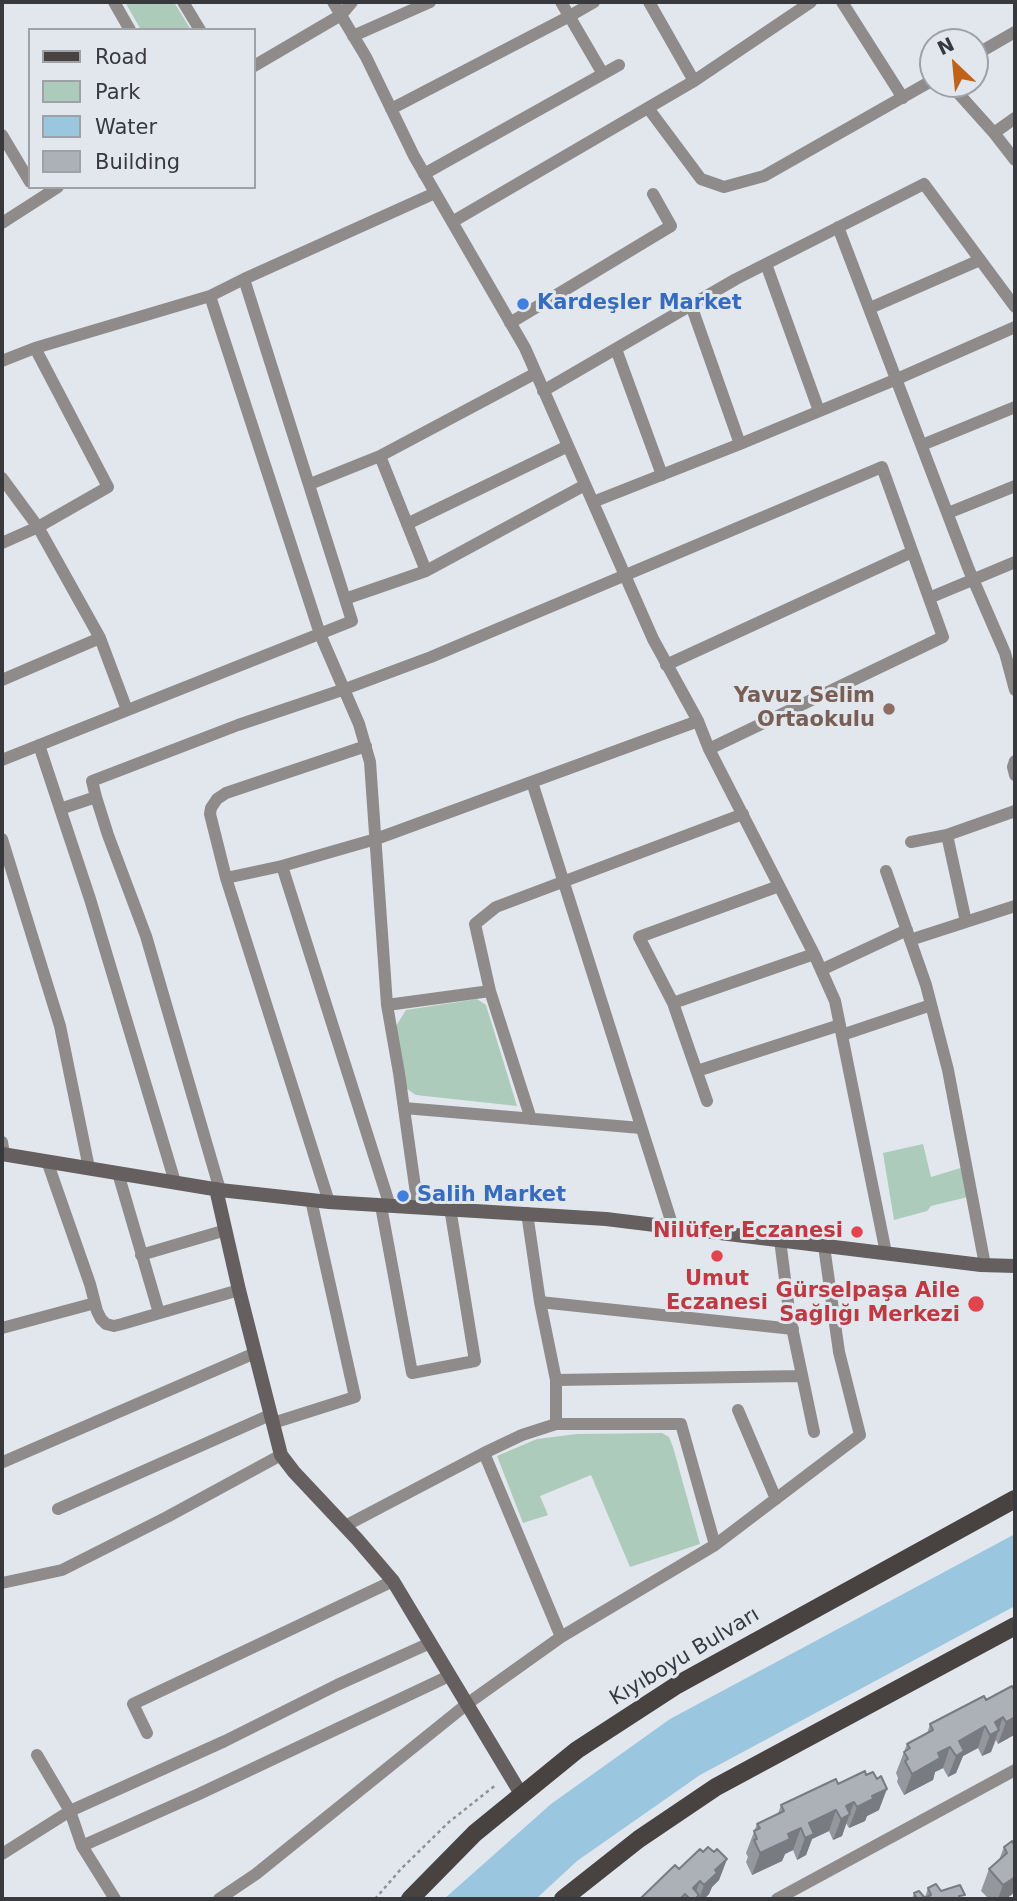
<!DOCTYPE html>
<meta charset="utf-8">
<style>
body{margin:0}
#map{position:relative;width:1017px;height:1901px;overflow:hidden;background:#e2e7ed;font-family:"DejaVu Sans",sans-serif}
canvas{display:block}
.frame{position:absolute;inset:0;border:4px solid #37393c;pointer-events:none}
.legend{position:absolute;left:28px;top:28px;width:228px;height:161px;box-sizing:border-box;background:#e2e7ed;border:2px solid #9ea1a6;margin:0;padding:9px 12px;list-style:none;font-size:21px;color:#37393c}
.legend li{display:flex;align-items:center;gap:14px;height:35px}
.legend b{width:35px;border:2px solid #9ea1a6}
.north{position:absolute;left:919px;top:28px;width:70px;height:70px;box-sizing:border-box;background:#e2e7ed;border:2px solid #9ea1a6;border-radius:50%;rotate:334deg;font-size:19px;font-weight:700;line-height:28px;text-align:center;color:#37393c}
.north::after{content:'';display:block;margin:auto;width:24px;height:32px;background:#c16219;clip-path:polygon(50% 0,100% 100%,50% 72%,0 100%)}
</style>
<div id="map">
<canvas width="1017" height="1901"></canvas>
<div class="frame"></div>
<ul class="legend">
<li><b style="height:9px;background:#484241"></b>Road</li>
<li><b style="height:19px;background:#adcbba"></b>Park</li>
<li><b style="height:19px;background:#9bc6df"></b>Water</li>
<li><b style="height:19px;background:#acb1b7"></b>Building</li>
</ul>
<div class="north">N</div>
</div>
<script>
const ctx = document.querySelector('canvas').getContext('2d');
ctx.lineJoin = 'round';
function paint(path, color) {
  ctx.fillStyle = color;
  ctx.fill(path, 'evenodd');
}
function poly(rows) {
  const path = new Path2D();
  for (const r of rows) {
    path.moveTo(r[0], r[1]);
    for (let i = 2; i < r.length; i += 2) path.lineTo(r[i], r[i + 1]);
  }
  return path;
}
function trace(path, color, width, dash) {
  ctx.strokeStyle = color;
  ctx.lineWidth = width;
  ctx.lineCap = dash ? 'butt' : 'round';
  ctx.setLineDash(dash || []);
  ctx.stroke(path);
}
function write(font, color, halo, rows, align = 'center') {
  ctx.font = font + ' "DejaVu Sans",sans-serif';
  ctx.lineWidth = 6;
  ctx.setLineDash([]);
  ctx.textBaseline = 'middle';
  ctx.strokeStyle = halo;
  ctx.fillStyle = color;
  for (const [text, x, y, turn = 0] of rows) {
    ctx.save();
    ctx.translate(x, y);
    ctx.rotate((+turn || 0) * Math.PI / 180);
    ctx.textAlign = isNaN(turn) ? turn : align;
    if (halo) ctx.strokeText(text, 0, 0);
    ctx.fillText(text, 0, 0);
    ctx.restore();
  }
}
paint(poly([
 [125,2,174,2,191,30,141,30],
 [477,999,486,1005,517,1106,416,1095,404,1087,396,1026,406,1010],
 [923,1144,931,1177,967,1166,976,1195,931,1206,927,1211,894,1220,883,1153],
 [662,1433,669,1437,673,1447,700,1544,630,1567,591,1475,540,1496,548,1515,523,1523,497,1456,537,1439,577,1434]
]), '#adcbba');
paint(poly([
 [1015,1534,1015,1606,700,1775,577,1861,536,1899,444,1899,551,1804,670,1719]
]), '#9bc6df');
trace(poly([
 [375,1899,401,1869,449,1822,497,1784]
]), '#8e9296', 2.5, [3.5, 3.5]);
trace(poly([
 [114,2,130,30],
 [183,2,200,30],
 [333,2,366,57,414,156,525,348,653,639,698,721,709,749,814,954,835,1001,886,1253],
 [561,2,603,74],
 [649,2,694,81],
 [842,2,903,98],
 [353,36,430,2],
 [975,55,1015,32],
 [254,66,341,15,352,2],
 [950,84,994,133,1015,160],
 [648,108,701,179,724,187,764,176,933,80],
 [391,109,568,17,594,2],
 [994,133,1015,118],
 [2,135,30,182],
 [424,174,619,65],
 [452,222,694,81,811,2],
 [2,223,58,187],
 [838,227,969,570,1005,653,1015,690],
 [766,264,819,411],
 [210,296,320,634,359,724,370,762,387,1005,399,1073,418,1208],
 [691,305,740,444],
 [870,308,980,260],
 [510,323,671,226,653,194],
 [616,349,662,475],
 [2,361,35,348,210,296,244,279],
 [543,391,736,279,924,184,1015,307],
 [922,445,1015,407],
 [380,456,426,571],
 [2,478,38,527,108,487,35,348],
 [310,484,380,456,536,373],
 [593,502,740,444,897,379,1015,327],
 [948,513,1015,486],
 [407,524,568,446],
 [2,543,38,527,100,638,2,680],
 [929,598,1015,562],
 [345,599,426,571,585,485],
 [100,638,127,710],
 [666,665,912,552],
 [39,745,90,899,175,1182],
 [2,760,352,621,244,279,435,193],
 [1015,761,1013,767,1015,775],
 [532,782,673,1227],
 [96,797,92,781,238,725,345,689,431,657,882,467,943,637,709,749],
 [60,809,96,797,108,835,146,936,220,1190],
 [947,835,966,922],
 [2,839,60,1026,89,1168],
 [911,842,947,835,1015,811],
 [282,866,390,1206],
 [886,871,926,985,948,1070,985,1265],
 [226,878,210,814,211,808,217,799,226,793,366,746],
 [910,940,1015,906],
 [821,970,907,930],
 [490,991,531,1119],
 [673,1003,639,937,779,886],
 [387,1005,490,991,475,924,496,907,743,814],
 [842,1035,931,1005],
 [697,1071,840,1025],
 [707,1101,673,1003,814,954],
 [404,1108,641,1128],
 [2,1142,4,1154],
 [47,1161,90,1284,97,1311,101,1319,106,1324,114,1326,122,1324,239,1290],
 [118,1173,159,1313],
 [329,1202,226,878,282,866,376,839,698,721],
 [381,1206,412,1373,475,1361,450,1208],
 [527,1213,540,1302,556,1380,802,1376],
 [780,1240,790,1318,814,1432],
 [141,1255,226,1230],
 [540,1302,793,1329],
 [2,1328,95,1303],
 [738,1410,776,1499],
 [273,1423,355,1397,311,1200],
 [556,1424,556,1380],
 [484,1453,561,1637],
 [3,1462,255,1353],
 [58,1509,270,1415],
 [345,1526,484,1453,522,1435,556,1424,681,1424,715,1545],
 [2,1583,62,1570,167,1517,281,1455],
 [147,1733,133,1704,393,1581],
 [37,1755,70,1811,82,1846,115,1899],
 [82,1846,199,1794,449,1676],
 [2,1854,70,1811,225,1741,337,1685,430,1643],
 [219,1899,256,1874,467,1704,561,1637,715,1545,860,1435,839,1352,824,1246],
 [777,1899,1015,1770]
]), '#8f8b8a', 12);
trace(poly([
 [2,1154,220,1190,329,1202,606,1219,981,1265,1015,1266],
 [216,1189,239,1290,281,1455,294,1472,357,1539,393,1581,521,1794]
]), '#65605f', 14);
trace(poly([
 [410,1899,475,1833,577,1750,677,1685,1015,1499],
 [563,1899,639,1839,716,1787,1015,1626]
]), '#484241', 18);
paint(poly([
 [1012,1686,1014,1735,998,1744,996,1740,991,1752,982,1756,978,1748,963,1756,956,1773,948,1777,943,1768,935,1772,933,1780,904,1795,897,1782,898,1778,896,1773,907,1744,927,1734,930,1724,986,1700],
 [866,1775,879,1810,867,1816,865,1821,849,1828,846,1823,842,1836,833,1840,829,1831,812,1839,806,1855,797,1860,793,1850,785,1854,782,1861,752,1875,746,1862,748,1857,746,1853,757,1824,778,1814,781,1805,838,1784],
 [1015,1842,1015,1892,1006,1899,989,1899,981,1891,989,1869,999,1860,1004,1847,1014,1845],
 [703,1852,714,1852,727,1859,719,1880,712,1887,709,1894,704,1899,640,1899],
 [928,1888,941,1891,963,1899,912,1899,914,1893,925,1897]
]), '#94989d');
paint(poly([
 [1003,1717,991,1752,982,1756,995,1722],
 [1015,1717,1015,1731,1014,1735,998,1744,1006,1722],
 [985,1726,978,1748,963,1756,956,1773,948,1777,956,1756,959,1741],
 [950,1747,943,1768,935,1772,933,1780,904,1795,912,1774,938,1753],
 [887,1789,879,1810,867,1816,865,1821,849,1828,857,1807,872,1796],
 [854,1802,842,1836,833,1840,846,1806],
 [836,1810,829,1831,812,1839,806,1855,797,1860,805,1838,809,1823],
 [801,1828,793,1850,785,1854,782,1861,752,1875,760,1853,788,1834],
 [727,1859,719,1880,712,1887,709,1894,704,1899,699,1899,704,1885,715,1870],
 [1015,1877,1015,1892,1006,1899,998,1899,1003,1885],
 [700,1881,693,1899,693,1888]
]), '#787c80');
const building = poly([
 [1012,1686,1014,1690,1015,1689,1015,1717,1006,1722,1003,1717,995,1722,999,1730,990,1735,985,1726,959,1741,964,1751,956,1756,950,1747,938,1753,940,1758,912,1774,905,1761,908,1759,904,1752,910,1748,907,1744,933,1730,930,1724,984,1696,986,1700,1012,1686],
 [865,1771,866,1775,873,1772,877,1779,881,1776,887,1789,872,1796,873,1799,857,1807,854,1802,846,1806,850,1814,841,1819,836,1810,809,1823,814,1834,805,1838,801,1828,788,1834,790,1839,760,1853,754,1840,757,1839,754,1831,760,1828,757,1824,784,1811,781,1805,836,1779,838,1784,865,1771],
 [1012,1841,1015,1846,1015,1877,1003,1885,989,1869,1007,1853,1004,1847,1012,1841],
 [708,1847,714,1852,717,1849,727,1859,715,1870,717,1873,704,1885,700,1881,693,1888,699,1895,695,1899,690,1899,685,1894,680,1899,640,1899,675,1865,679,1869,700,1849,703,1852,708,1847],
 [936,1884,941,1891,960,1885,965,1895,959,1896,960,1899,917,1899,914,1893,919,1891,925,1898,931,1895,928,1888,936,1884]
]);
paint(building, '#acb1b7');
trace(building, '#787c80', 2);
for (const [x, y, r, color] of [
 [523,304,7,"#3f7fe0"],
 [889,709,7,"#8d6e63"],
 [403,1196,7,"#3f7fe0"],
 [857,1232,7,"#e0444e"],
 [717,1256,7,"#e0444e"],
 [976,1304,9,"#e0444e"]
]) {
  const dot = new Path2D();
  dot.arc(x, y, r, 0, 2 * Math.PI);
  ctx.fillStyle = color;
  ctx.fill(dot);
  trace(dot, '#e2e7ed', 2.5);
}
write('bold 21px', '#366cbe', '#e2e7ed', [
 ["Kardeşler Market",537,304],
 ["Salih Market",417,1196]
], 'left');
write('bold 21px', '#785e54', '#e2e7ed', [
 ["Yavuz Selim",875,697],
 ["Ortaokulu",875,721]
], 'right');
write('bold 21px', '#be3a42', '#e2e7ed', [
 ["Nilüfer Eczanesi",843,1232],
 ["Umut",717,1280,"center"],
 ["Eczanesi",717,1304,"center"],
 ["Gürselpaşa Aile",960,1292],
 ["Sağlığı Merkezi",960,1316]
], 'right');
write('21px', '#37393c', '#e2e7ed', [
 ["Kıyıboyu Bulvarı",685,1657,-31]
]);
</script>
